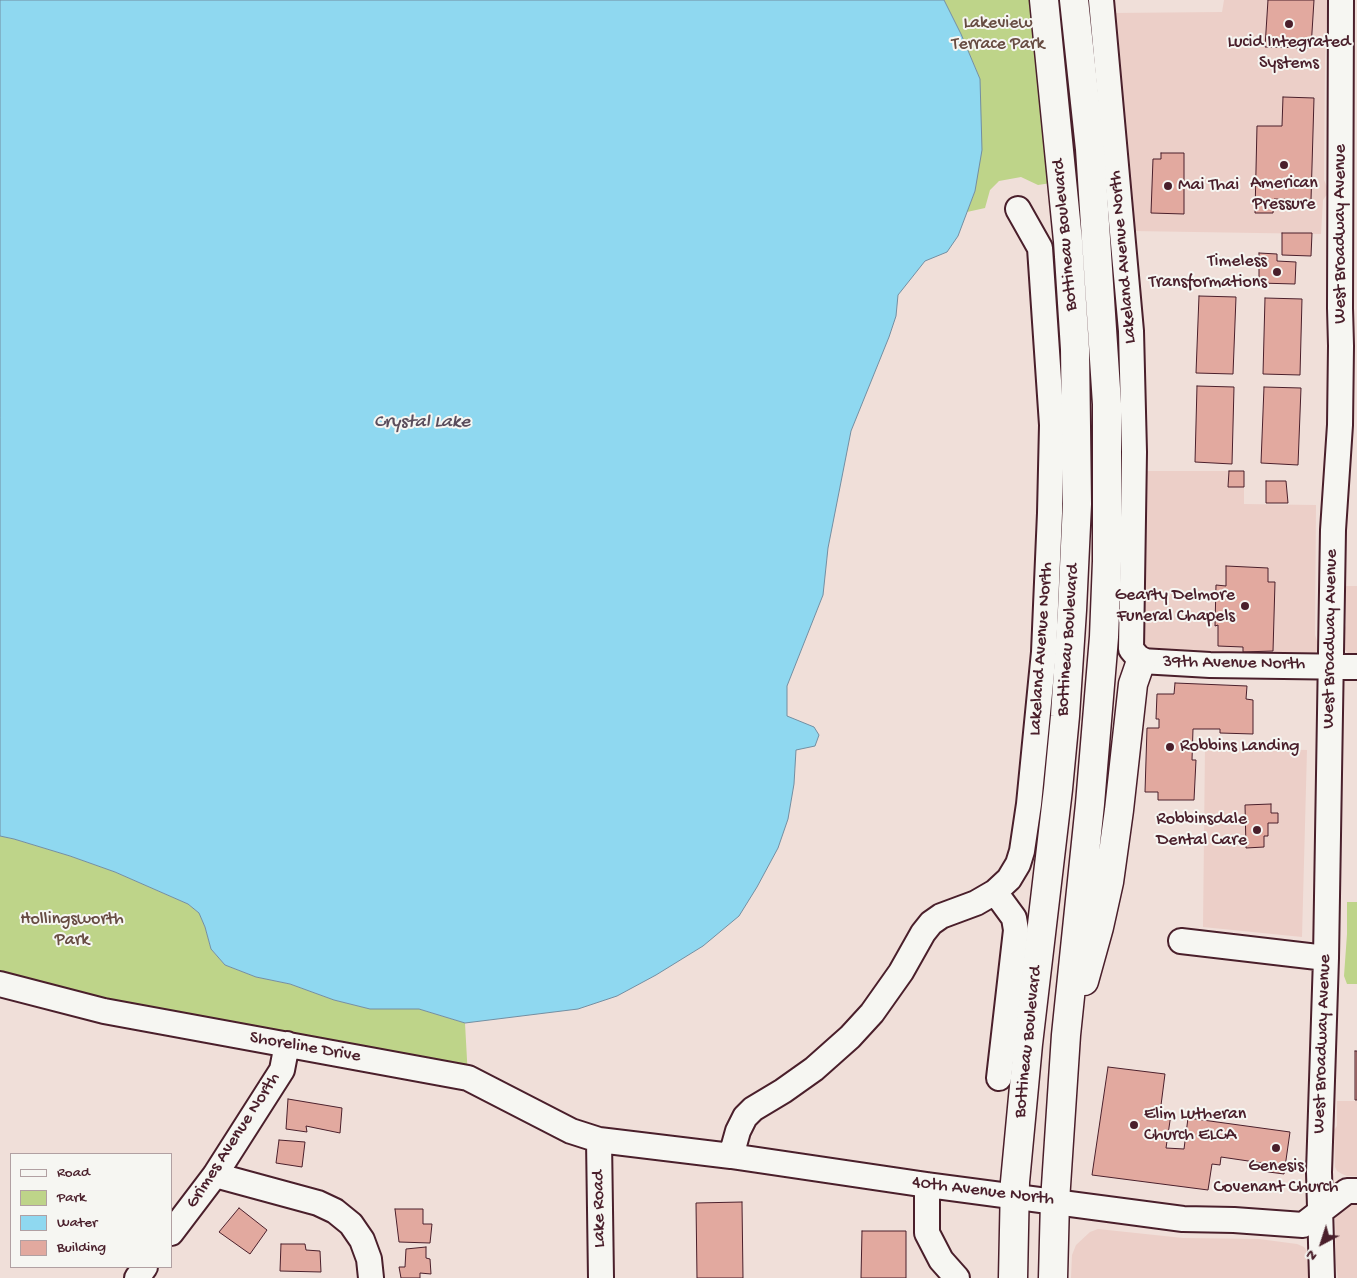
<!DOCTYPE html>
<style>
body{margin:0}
#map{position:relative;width:1357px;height:1278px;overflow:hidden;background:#f0dfd9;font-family:"Gochi Hand",sans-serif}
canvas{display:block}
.legend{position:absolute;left:10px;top:1153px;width:162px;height:115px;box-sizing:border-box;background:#f6f6f2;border:1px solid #b1a0a2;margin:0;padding:6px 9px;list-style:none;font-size:15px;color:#4a1f2b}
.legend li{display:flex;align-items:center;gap:10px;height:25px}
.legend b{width:25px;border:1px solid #b1a0a2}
.north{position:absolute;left:1297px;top:1218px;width:50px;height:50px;-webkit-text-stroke:4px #f6f6f2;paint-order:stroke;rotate:220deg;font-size:14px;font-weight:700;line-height:20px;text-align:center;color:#4a1f2b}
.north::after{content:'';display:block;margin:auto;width:18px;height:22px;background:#4a1f2b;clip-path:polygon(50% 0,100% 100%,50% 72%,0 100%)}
</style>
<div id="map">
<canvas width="1357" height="1278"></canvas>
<ul class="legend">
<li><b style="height:6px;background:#f6f6f2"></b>Road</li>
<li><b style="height:14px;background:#bed489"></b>Park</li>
<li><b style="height:14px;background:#8fd8f0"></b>Water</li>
<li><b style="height:14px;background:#e2a99f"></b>Building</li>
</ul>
<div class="north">N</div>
</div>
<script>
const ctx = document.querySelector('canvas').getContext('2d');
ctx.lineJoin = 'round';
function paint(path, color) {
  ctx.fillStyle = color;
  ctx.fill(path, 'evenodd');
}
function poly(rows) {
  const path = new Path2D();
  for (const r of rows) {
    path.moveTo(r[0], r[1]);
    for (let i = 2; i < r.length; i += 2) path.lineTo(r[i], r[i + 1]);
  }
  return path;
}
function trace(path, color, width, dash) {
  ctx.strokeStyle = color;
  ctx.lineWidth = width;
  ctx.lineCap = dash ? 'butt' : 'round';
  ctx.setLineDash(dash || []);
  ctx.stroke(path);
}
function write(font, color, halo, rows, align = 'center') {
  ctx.font = font + ' "Gochi Hand",sans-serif';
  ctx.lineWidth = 4;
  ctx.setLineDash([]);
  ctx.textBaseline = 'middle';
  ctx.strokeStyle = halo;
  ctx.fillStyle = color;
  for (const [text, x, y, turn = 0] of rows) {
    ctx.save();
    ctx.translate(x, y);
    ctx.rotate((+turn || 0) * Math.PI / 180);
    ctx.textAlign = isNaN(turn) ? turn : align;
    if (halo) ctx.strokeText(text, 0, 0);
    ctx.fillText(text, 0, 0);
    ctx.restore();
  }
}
paint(poly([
 [1224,0,1328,0,1325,59,1324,180,1328,189,1328,193,1323,200,1321,234,1132,231,1112,13,1222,12],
 [1144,471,1229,471,1228,486,1244,487,1244,504,1316,505,1315,635,1319,647,1312,657,1150,652,1144,647,1140,638],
 [1346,586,1357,586,1357,654,1349,654,1341,646,1342,633,1346,625],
 [1205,747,1307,750,1302,937,1203,927],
 [1337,1101,1357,1101,1357,1176,1347,1176,1342,1174,1337,1171,1335,1167,1334,1130,1337,1126],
 [1357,1202,1357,1278,1338,1278,1336,1264,1335,1211,1341,1203],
 [1098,1229,1183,1238,1259,1239,1297,1244,1304,1247,1310,1255,1309,1278,1071,1278,1072,1255,1076,1245,1090,1232]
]), '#eccfc8');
paint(poly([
 [944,0,1029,0,1051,183,1038,185,1021,177,999,181,990,190,985,208,967,212,975,191,980,79,961,34],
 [0,836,14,839,70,856,115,872,188,904,199,913,205,927,211,949,225,965,256,977,290,984,334,1000,370,1009,419,1009,465,1023,468,1078,0,984],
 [1347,902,1357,902,1357,984,1347,984,1344,976,1347,934]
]), '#bed489');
const water = poly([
 [0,0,944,0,961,34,980,79,982,150,975,191,958,236,947,252,925,261,898,295,896,316,889,337,851,431,828,548,823,595,787,686,787,716,814,727,819,735,815,746,796,750,794,784,788,819,778,848,757,887,739,916,703,946,656,975,617,996,578,1009,465,1023,419,1009,370,1009,334,1000,290,984,256,977,225,965,211,949,205,927,199,913,188,904,115,872,70,856,14,839,0,836,0,0]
]);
paint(water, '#8fd8f0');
trace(water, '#738ea1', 1);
const building = poly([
 [1268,0,1314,0,1311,48,1265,47,1268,0],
 [1283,97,1314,98,1311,200,1274,199,1273,213,1255,213,1257,126,1282,126,1283,97],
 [1161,153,1184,153,1184,214,1151,213,1153,159,1161,159,1161,153],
 [1282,233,1312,233,1311,256,1282,255,1282,233],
 [1259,253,1277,254,1277,261,1296,262,1295,284,1259,283,1259,253],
 [1199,296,1236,297,1233,374,1196,373,1199,296],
 [1265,298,1302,299,1300,375,1263,374,1265,298],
 [1197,386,1234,387,1232,464,1195,462,1197,386],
 [1264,387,1301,388,1298,465,1261,463,1264,387],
 [1229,471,1244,471,1244,487,1228,487,1229,471],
 [1266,481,1286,481,1288,503,1266,503,1266,481],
 [1226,566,1268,568,1268,582,1275,582,1273,651,1243,652,1243,647,1218,646,1218,625,1215,626,1216,585,1226,586,1226,566],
 [1175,683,1247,686,1246,699,1253,700,1253,734,1220,733,1220,729,1193,729,1192,760,1196,760,1194,800,1158,800,1158,792,1145,792,1147,728,1159,728,1159,719,1156,719,1157,694,1174,694,1175,683],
 [1271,804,1271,813,1278,813,1278,823,1268,823,1268,836,1264,836,1264,847,1246,848,1245,805,1271,804],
 [1355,1051,1357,1051,1357,1100,1355,1100,1355,1051],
 [1108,1067,1165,1074,1160,1113,1171,1114,1166,1148,1184,1149,1188,1118,1290,1132,1284,1174,1261,1171,1262,1163,1221,1157,1220,1165,1212,1164,1208,1190,1092,1175,1108,1067],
 [288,1099,342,1108,340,1133,306,1126,307,1132,286,1129,288,1099],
 [279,1140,305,1142,302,1167,276,1163,279,1140],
 [742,1202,743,1278,697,1278,696,1203,742,1202],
 [239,1208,267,1230,250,1254,219,1232,239,1208],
 [395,1209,423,1209,423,1224,432,1224,430,1243,399,1242,395,1209],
 [862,1231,906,1231,906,1278,861,1278,862,1231],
 [281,1244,305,1244,306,1250,320,1251,321,1272,280,1271,281,1244],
 [426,1247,426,1258,430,1259,431,1274,420,1273,420,1278,401,1278,399,1267,405,1267,406,1249,426,1247]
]);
paint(building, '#e2a99f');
trace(building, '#4a1f2b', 1);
const minor = poly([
 [1101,0,1131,331,1134,452,1131,649,1141,661,1210,665,1357,667],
 [1181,941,1326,958],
 [0,984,104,1011,468,1078,571,1131,599,1140,731,1156,927,1185,1183,1219,1234,1220,1303,1225,1347,1191,1357,1191],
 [999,1078,1016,930,1014,918,995,892,1009,879,1018,864,1022,851,1029,804,1044,652,1050,513,1052,425,1040,248,1018,209],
 [599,1140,601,1278],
 [731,1156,738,1131,745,1117,753,1109,783,1091,814,1069,850,1037,872,1013,901,972,923,933,931,923,941,916,976,903,995,892],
 [215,1175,318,1203,335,1211,351,1224,362,1240,369,1259,371,1278],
 [927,1185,927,1233,941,1260,957,1278],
 [171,1233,215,1175,282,1070,287,1044],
 [137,1278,145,1267],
 [1322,1278,1319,1172,1326,958,1333,530,1340,425,1341,346,1340,308,1341,0]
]);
const major = poly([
 [1084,981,1099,927,1109,882,1119,810,1133,684,1141,661],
 [1013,1278,1015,1182,1028,1044,1058,789,1065,716,1072,610,1077,504,1075,349,1068,241,1044,0],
 [1053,1278,1055,1201,1066,1035,1090,804,1104,637,1107,561,1107,404,1090,149,1074,0]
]);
trace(minor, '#4a1f2b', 28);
trace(major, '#4a1f2b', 31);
trace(minor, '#f6f6f2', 24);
trace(major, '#f6f6f2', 28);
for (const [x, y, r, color] of [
 [1289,24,5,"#4a1f2b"],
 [1284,165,5,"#4a1f2b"],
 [1168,186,5,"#4a1f2b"],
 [1277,272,5,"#4a1f2b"],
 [1245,606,5,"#4a1f2b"],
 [1170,747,5,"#4a1f2b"],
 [1257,830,5,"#4a1f2b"],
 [1134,1125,5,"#4a1f2b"],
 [1276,1148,5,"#4a1f2b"]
]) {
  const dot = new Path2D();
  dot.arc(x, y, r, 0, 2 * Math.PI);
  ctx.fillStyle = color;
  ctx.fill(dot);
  trace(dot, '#f6f6f2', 2);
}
write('18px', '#674c42', '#f6f6f2', [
 ["Lakeview",998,24],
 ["Terrace Park",998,45],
 ["Hollingsworth",72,920],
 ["Park",72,941]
]);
write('18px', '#4a1f2b', '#f6f6f2', [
 ["Lucid Integrated",1289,43],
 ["Systems",1289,64],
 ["American",1284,184],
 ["Pressure",1284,205],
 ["Mai Thai",1178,186,"left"],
 ["Timeless",1267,262,"right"],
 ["Transformations",1267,283,"right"],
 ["Gearty Delmore",1235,596,"right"],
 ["Funeral Chapels",1235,617,"right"],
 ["Robbins Landing",1180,747,"left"],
 ["Robbinsdale",1247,820,"right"],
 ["Dental Care",1247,841,"right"],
 ["Elim Lutheran",1144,1115,"left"],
 ["Church ELCA",1144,1136,"left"],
 ["Genesis",1276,1167],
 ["Covenant Church",1276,1188]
]);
write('18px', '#4a1f2b', '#f6f6f2', [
 ["West Broadway Avenue",1341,234,-90],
 ["Bottineau Boulevard",1066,235,-95],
 ["Lakeland Avenue North",1124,257,-95],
 ["West Broadway Avenue",1331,639,-89],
 ["Bottineau Boulevard",1069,640,-86],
 ["Lakeland Avenue North",1042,649,-86],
 ["39th Avenue North",1234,664,1],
 ["Bottineau Boulevard",1029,1042,-84],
 ["West Broadway Avenue",1323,1044,-88],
 ["Shoreline Drive",305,1048,10],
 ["Grimes Avenue North",234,1141,-57],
 ["40th Avenue North",983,1192,7],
 ["Lake Road",600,1209,-91]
]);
write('italic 19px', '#5b4d5c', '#f6f6f2', [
 ["Crystal Lake",422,423]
]);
</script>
